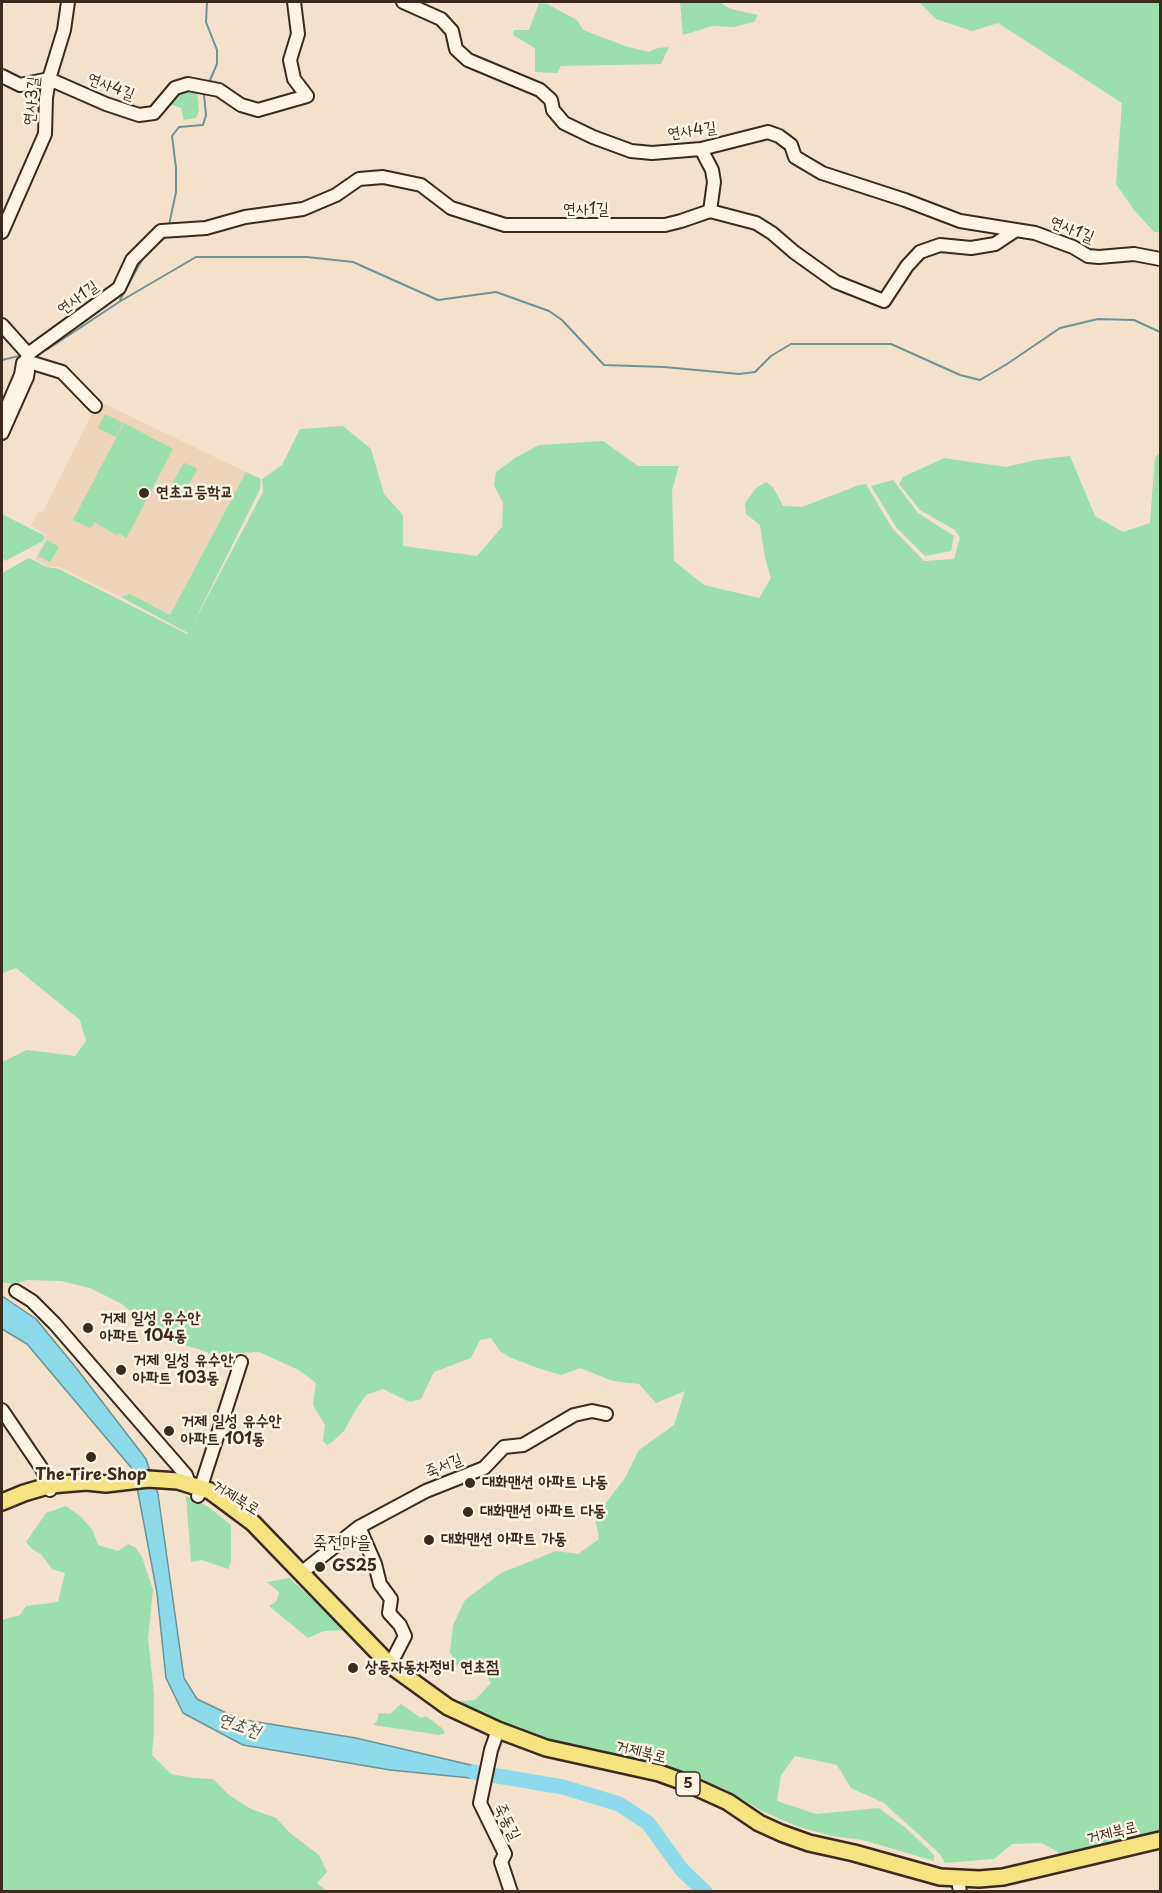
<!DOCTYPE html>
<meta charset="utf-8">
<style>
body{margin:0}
#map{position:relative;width:1162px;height:1893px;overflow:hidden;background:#f3e1cb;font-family:"Playpen Sans",sans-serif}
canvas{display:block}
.frame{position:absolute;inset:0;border:3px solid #3b2a1e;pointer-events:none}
</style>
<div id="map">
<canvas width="1162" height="1893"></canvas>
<div class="frame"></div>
</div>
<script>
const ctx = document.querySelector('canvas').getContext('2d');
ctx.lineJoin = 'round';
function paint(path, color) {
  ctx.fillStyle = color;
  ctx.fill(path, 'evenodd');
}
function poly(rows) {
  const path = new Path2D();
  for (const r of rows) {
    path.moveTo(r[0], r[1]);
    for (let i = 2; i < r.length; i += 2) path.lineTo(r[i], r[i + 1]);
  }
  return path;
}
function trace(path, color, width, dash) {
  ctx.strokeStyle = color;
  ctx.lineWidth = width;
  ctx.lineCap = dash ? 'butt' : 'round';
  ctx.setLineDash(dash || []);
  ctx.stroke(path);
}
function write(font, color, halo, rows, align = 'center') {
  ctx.font = font + ' "Playpen Sans","Poor Story",sans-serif';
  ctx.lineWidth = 5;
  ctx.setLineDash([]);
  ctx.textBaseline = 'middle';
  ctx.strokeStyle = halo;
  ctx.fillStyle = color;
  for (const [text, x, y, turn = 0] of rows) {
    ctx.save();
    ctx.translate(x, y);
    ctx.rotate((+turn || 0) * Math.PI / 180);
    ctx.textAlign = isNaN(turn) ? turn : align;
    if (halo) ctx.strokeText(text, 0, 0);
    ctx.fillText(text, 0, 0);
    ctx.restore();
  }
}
paint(poly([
 [92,398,246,472,170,615,130,594,121,597,59,567,47,566,35,559,47,535,31,526,38,512,42,513,94,409]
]), '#edd3b9');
paint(poly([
 [680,2,719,2,731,9,758,15,754,22,734,27,712,26,683,35],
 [919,2,1160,2,1160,232,1154,232,1134,210,1116,184,1122,103,998,23,972,31,936,19],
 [539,3,547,4,577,20,583,30,625,46,649,52,658,48,669,47,661,64,561,66,557,73,535,72,535,48,513,35,514,30,529,30],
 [188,89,197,91,199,111,196,118,184,120,181,108,169,104,176,92],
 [105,414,123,423,116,437,98,428],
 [124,423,173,449,126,539,125,537,118,533,117,535,94,522,93,526,90,528,73,520],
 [343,426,371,449,384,494,403,515,403,546,477,556,502,527,503,503,494,485,496,472,515,458,539,445,603,441,638,466,679,466,672,490,674,561,704,585,759,598,771,578,765,558,760,525,746,514,745,503,756,488,766,482,773,487,783,506,802,507,859,485,866,484,892,528,924,561,954,559,960,538,955,530,920,510,899,484,903,477,944,458,1006,467,1036,460,1070,456,1095,516,1123,532,1150,523,1155,457,1160,453,1160,1833,1060,1853,1041,1843,1012,1844,994,1859,945,1863,940,1854,884,1803,851,1788,837,1765,795,1756,781,1775,777,1801,816,1814,879,1808,907,1829,934,1855,934,1861,863,1840,832,1836,799,1827,762,1811,723,1788,681,1774,587,1759,450,1702,475,1700,491,1683,481,1667,457,1666,450,1652,453,1625,465,1600,501,1573,556,1551,578,1554,599,1539,595,1517,625,1478,639,1450,674,1425,685,1391,656,1403,639,1384,613,1381,580,1368,561,1375,538,1368,509,1357,500,1351,491,1338,480,1340,471,1358,434,1372,421,1399,410,1402,383,1389,366,1395,355,1411,344,1431,331,1443,327,1445,323,1441,325,1425,313,1405,316,1383,299,1370,259,1352,211,1354,198,1349,165,1340,122,1304,90,1288,61,1281,28,1280,12,1284,2,1282,2,1062,27,1050,75,1056,86,1041,80,1020,16,968,2,973,2,573,29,558,47,567,59,569,187,634,188,633,121,597,130,594,170,615,246,472,261,479,260,489,191,628,263,492,262,479,282,465,300,429],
 [185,463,196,468,197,470,179,501,168,495,167,493,183,464],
 [893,480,918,513,954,536,951,551,925,556,896,527,871,486],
 [2,514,45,536,43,541,5,561,2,556,4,553,2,549],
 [47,540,59,547,50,562,38,556],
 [186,1496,207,1506,231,1525,231,1562,228,1569,202,1560,191,1562],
 [66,1506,80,1516,92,1529,98,1545,118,1551,128,1544,136,1548,142,1557,153,1590,148,1638,154,1694,154,1731,152,1755,171,1774,192,1778,213,1779,229,1795,251,1809,276,1818,290,1833,319,1855,327,1872,317,1883,327,1891,2,1891,2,1620,20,1615,26,1606,58,1602,65,1573,52,1569,41,1554,32,1549,26,1542,46,1513],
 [289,1578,347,1630,324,1631,308,1638,269,1606,276,1602,279,1592,267,1582],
 [401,1704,421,1718,426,1716,443,1729,445,1733,440,1735,373,1725,377,1721,379,1713,390,1714]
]), '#9adfac');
const water = poly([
 [2,1296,36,1319,77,1369,146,1459,158,1494,184,1678,197,1699,239,1719,356,1738,492,1770,491,1780,390,1770,243,1745,183,1713,166,1678,157,1593,134,1471,27,1344,2,1329,2,1296]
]);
paint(water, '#8cdaea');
trace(water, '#6c9498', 1.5);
trace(poly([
 [207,2,206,22,217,50,217,64,208,85],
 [169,225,176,192,176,168,172,136,179,127,203,125,206,115,204,95,205,93],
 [153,248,167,236],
 [120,300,143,258],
 [43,350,48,349,119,302,196,257,307,257,353,262,438,300,496,292,549,311,562,320,604,365,664,367,739,374,755,372,771,356,791,344,891,344,960,375,980,380,1007,364,1060,328,1098,319,1134,320,1160,332],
 [2,360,23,355]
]), '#6c9498', 2);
trace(poly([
 [474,1772,563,1787,619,1804,648,1823,682,1870,705,1892]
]), '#8cdaea', 15);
const minor = poly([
 [403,2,441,19,452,31,456,49,468,60,540,90,551,100,553,110,564,123,593,137,631,151,652,153,701,149,768,132,779,136,791,145,795,157,822,173,905,200,960,221,1016,230],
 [2,76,20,85,49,79,106,104,139,115,154,113,175,88,188,84,219,90,241,105,258,110,307,96,294,79,290,60,298,34,294,2],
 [701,149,712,170,714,182,710,211],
 [2,232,45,134,46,98,49,79,64,30,68,2],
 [2,325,28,354],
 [95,406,62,372,26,361,28,354,119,288,132,260,161,231,206,228,245,217,303,209,336,195,359,179,383,177,421,185,451,208,505,225,665,225,681,221,710,211,756,223,772,233,794,252,836,282,884,301,907,266,920,252,940,245,971,248,995,244,1016,230,1035,233,1073,247,1088,256,1099,257,1134,254,1160,259],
 [2,419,21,375,23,363,26,361,28,371,27,377,2,433],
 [16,1291,32,1301,55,1324,186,1475,189,1484],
 [2,1410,42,1469,50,1490],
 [198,1496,241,1362],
 [359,1527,375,1564,380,1584,391,1599,389,1613,400,1625,405,1636,390,1665],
 [301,1573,359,1527,426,1491,484,1468,504,1447,523,1445,574,1415,592,1411,606,1414],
 [498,1730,491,1750,480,1803,505,1854,501,1862,511,1892],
 [958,1879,960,1892]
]);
const major = poly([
 [2,1502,24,1493,51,1485,86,1482,106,1484,148,1479,178,1481,210,1491,253,1523,390,1665,448,1707,498,1730,546,1748,659,1773,684,1782,728,1802,759,1823,781,1833,809,1843,854,1853,940,1877,979,1879,1003,1877,1160,1840]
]);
trace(minor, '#3b2a1e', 16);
trace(major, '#3b2a1e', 20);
trace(minor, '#fcf5e5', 12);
trace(major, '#f5e382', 15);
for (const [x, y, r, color] of [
 [144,493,6,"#3b2a1e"],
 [88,1328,6,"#3b2a1e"],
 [121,1370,6,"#3b2a1e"],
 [169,1431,6,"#3b2a1e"],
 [91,1457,6,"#3b2a1e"],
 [470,1483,6,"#3b2a1e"],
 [468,1512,6,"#3b2a1e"],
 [429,1540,6,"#3b2a1e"],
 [320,1567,6,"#3b2a1e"],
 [353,1668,6,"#3b2a1e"]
]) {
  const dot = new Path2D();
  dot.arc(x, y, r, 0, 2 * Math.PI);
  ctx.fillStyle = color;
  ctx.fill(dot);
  trace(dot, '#fcf5e5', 2);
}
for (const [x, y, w] of [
 [688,1784,24]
]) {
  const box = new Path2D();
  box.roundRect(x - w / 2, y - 12, w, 24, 4.5);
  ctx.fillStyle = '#fcf5e5';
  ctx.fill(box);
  trace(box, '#3b2a1e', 1.5);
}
write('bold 15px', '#3b2a1e', null, [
 ["5",688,1784]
]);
write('16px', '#3b2a1e', '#fcf5e5', [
 ["연사4길",111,87,21],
 ["연사3길",32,101,-84],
 ["연사4길",692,131,-8],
 ["연사1길",586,210],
 ["연사1길",1072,230,22],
 ["연사1길",78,298,-36],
 ["죽서길",444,1466,-22],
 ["거제북로",236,1498,32],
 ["거제북로",641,1752,14],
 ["죽동길",507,1822,64],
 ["거제북로",1112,1833,-13]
]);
write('bold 16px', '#3b2a1e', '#fcf5e5', [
 ["연초고등학교",156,493],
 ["거제 일성 유수안",100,1319],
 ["아파트 104동",100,1337],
 ["거제 일성 유수안",133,1361],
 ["아파트 103동",133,1379],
 ["거제 일성 유수안",181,1422],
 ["아파트 101동",181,1440],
 ["The Tire Shop",91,1476,"center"],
 ["대화맨션 아파트 나동",482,1483],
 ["대화맨션 아파트 다동",480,1512],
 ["대화맨션 아파트 가동",441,1540],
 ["GS25",332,1567],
 ["상동자동차정비 연초점",365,1668]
], 'left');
write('18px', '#3b2a1e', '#fcf5e5', [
 ["죽전마을",342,1543]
]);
write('italic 18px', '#4f5651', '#fcf5e5', [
 ["연초천",239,1726,19]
]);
</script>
